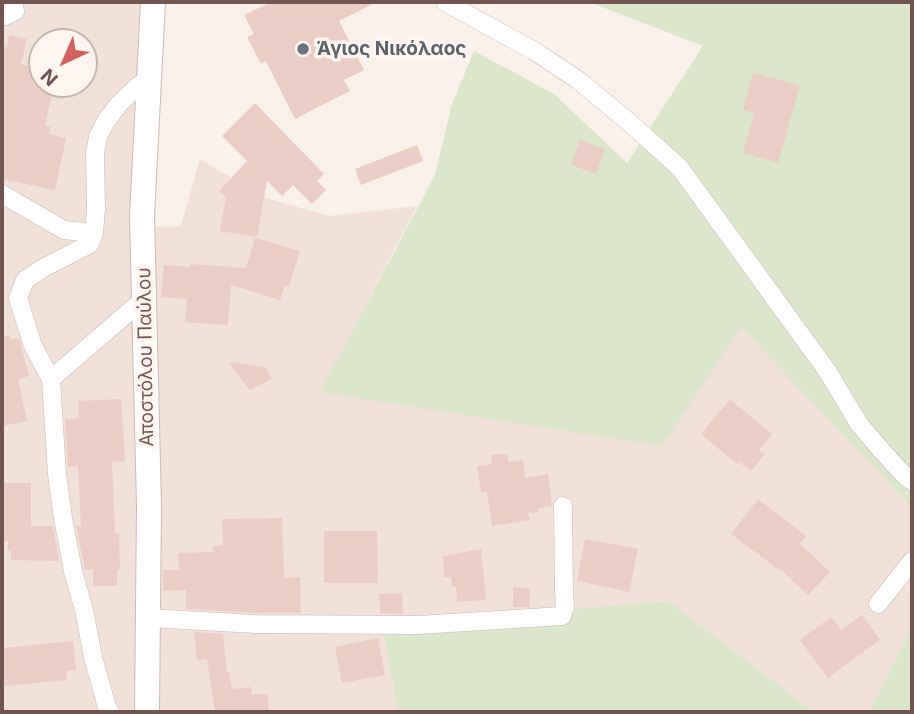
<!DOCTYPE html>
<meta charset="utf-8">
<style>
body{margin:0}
#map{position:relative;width:914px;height:714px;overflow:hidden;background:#faf1ea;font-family:Inter,sans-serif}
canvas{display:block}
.frame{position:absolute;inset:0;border:4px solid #725550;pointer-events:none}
.north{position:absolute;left:28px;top:28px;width:70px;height:70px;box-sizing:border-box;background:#fdf5f0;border:2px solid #c5b5b0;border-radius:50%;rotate:224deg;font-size:19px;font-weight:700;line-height:28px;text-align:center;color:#725550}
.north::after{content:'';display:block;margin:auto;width:24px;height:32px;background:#d4625f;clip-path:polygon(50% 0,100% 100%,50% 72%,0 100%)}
</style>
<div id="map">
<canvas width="914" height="714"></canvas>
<div class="frame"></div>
<div class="north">N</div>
</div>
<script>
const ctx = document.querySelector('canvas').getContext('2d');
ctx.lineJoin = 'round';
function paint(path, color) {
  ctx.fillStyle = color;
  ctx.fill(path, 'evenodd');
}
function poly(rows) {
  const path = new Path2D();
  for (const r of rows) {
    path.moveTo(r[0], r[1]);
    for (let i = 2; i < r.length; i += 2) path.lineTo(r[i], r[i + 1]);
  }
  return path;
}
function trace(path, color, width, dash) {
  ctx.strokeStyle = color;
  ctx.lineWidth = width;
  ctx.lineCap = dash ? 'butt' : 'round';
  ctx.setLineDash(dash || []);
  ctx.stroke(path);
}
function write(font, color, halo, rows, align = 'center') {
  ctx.font = font + ' Inter,sans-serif';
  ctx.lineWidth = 7;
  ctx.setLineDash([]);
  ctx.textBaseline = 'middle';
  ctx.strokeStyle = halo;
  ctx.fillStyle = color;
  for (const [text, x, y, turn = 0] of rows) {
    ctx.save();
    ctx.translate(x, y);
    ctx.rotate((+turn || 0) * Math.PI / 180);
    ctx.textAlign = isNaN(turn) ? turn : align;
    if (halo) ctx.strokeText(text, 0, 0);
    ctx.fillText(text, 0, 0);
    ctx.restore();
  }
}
paint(poly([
 [2,2,142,2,132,228,181,226,200,159,263,197,329,216,417,206,321,392,741,326,912,508,912,627,869,712,814,712,669,601,382,624,398,712,2,712],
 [42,42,84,42,84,84,42,84]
]), '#f1e1d9');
paint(poly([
 [589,2,912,2,912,508,741,327,662,446,320,392,435,175,452,104,474,51,554,94,627,163,703,46],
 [669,601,814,712,398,712,382,624],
 [912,627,912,712,869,712]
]), '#dbe6ca');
paint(poly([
 [271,2,377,2,339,21,364,70,344,80,350,91,295,119,266,61,261,64,247,37,254,34,244,15],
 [9,35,27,39,21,64,42,69,42,84,54,84,45,126,51,127,49,134,66,138,55,190,2,179,2,46,7,47],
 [753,72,800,86,778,163,743,153,754,113,743,110],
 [255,103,324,174,317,181,326,190,312,204,293,185,282,196,267,181,257,237,220,231,226,197,219,191,247,161,222,136],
 [580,140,605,149,596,174,571,165],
 [417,145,423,161,361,185,355,169],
 [255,238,300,251,289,286,285,285,280,300,231,285,228,325,185,322,187,299,161,297,164,265,190,267,190,264,246,268],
 [10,336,10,340,19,338,29,376,18,379,27,421,2,426,2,337],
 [228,362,265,367,272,379,250,390],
 [121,399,125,461,112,462,115,533,119,533,120,569,117,569,117,586,93,586,93,569,84,569,84,561,83,561,76,526,81,526,78,466,68,467,65,419,79,418,78,401],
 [730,399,772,434,759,450,765,454,751,471,739,462,737,464,701,434],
 [507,453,509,462,523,460,525,478,548,474,552,506,538,508,539,512,528,513,530,520,492,526,487,491,481,492,477,466,492,464,491,455],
 [2,483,31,483,31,526,53,526,59,561,11,560,11,551,8,551,8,541,2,541],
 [758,499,806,536,800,544,830,572,808,595,780,569,779,570,731,534],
 [282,518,284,578,300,577,301,613,256,613,186,609,186,590,163,591,163,570,179,570,178,553,213,552,213,546,223,545,222,519],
 [324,531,377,531,378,583,324,583],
 [585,539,638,549,629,592,577,581],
 [481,549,486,600,457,602,456,587,452,587,451,577,444,577,443,556],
 [513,587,530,588,530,607,513,607],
 [402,593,403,614,380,613,379,594],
 [862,615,880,640,828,678,800,640,831,617,841,630],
 [194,632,223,634,227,672,229,672,232,689,251,687,252,695,267,693,269,712,215,712,207,659,197,660],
 [378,638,385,675,342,683,335,647],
 [73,641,76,670,66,671,67,680,5,686,2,648]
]), '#eccdc5');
const street = poly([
 [445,2,536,52,578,80,630,123,680,168,828,372,859,424,882,451,906,477,912,481],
 [2,16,6,16,15,11,13,2],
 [2,194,64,230,94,233],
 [51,379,33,346,18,298,25,280,45,267,90,244,94,233,96,209,95,153,98,137,106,121,119,104,139,85,148,81],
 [878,604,912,561],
 [148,618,256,624,418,625,562,616,565,607,564,591,563,506],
 [110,712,107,707,93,657,84,610,73,571,63,518,57,474,51,379,145,298]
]);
const secondary = poly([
 [147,712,149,506,142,216,153,2]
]);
trace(street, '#cbb7b1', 19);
trace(secondary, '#cfb9b2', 26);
trace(street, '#fff', 18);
trace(secondary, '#fff', 24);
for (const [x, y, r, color] of [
 [303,49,7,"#6b7280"]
]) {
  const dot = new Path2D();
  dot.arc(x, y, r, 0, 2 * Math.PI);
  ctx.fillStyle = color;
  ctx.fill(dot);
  trace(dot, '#fdf5f0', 2.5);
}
write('bold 19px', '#5b616d', '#fdf5f0', [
 ["Άγιος Νικόλαος",317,49]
], 'left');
write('19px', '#725550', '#fdf5f0', [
 ["Αποστόλου Παύλου",146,357,-91]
]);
</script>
